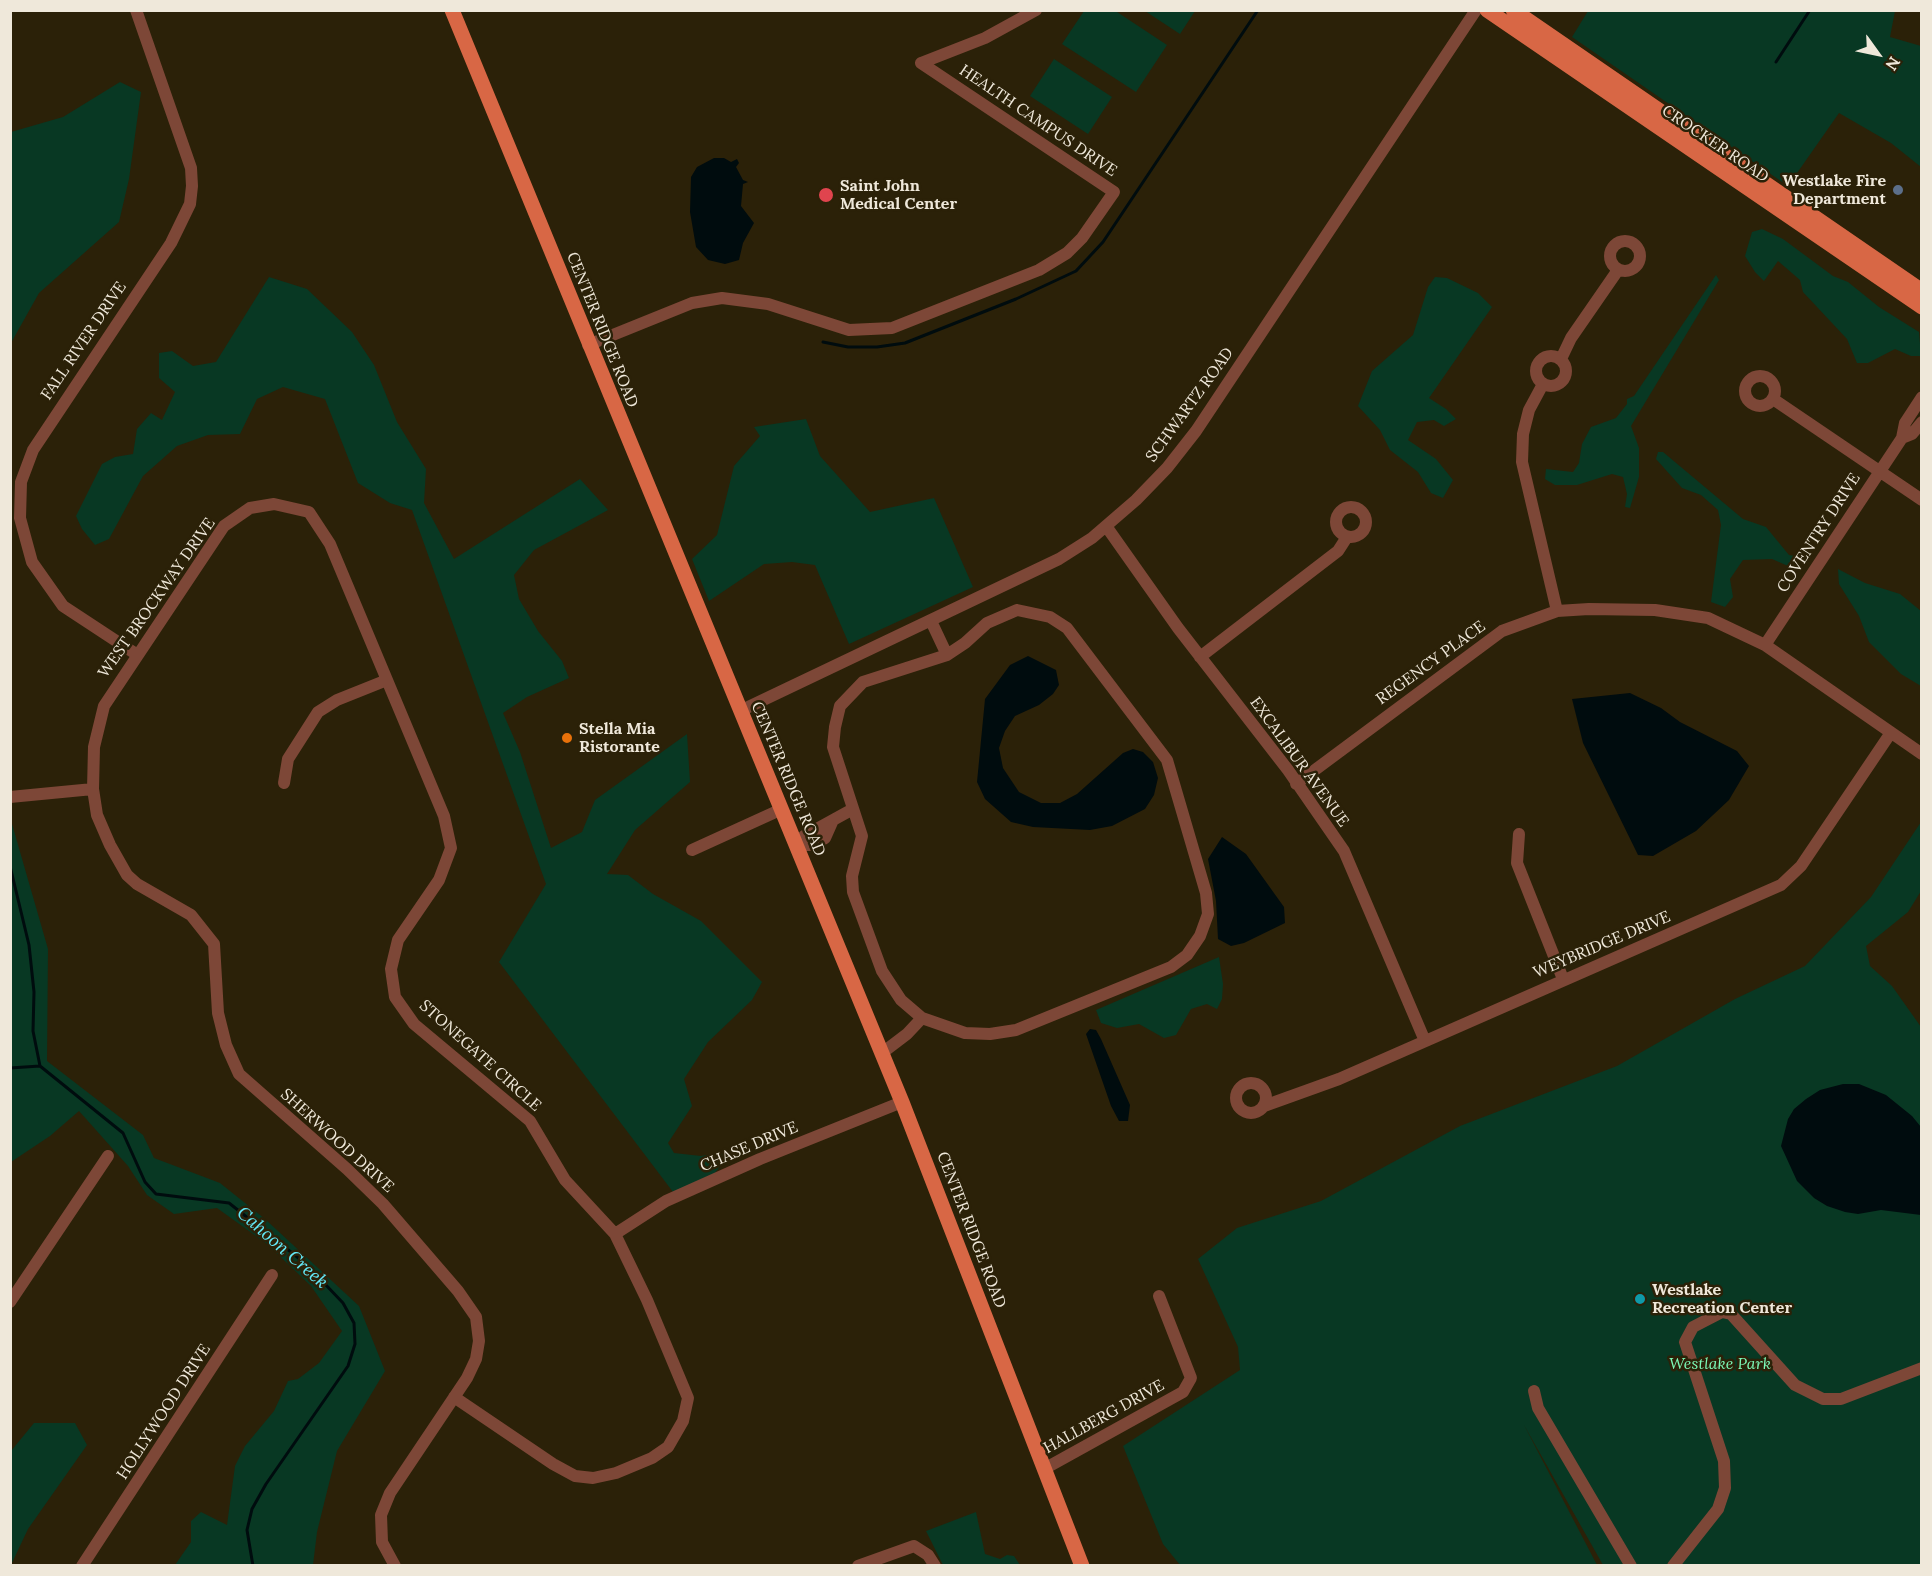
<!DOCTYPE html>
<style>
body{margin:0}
#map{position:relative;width:1932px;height:1576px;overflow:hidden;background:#2b2108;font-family:Lora,serif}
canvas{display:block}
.frame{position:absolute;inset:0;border:12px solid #efe8da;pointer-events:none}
.north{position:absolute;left:1848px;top:24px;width:60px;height:60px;-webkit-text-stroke:4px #2b2108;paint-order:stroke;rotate:123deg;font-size:16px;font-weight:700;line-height:24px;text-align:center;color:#efe8da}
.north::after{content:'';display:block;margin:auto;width:21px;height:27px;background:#efe8da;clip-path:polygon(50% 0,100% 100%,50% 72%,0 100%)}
</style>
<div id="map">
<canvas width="1932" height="1576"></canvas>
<div class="frame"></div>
<div class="north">N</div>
</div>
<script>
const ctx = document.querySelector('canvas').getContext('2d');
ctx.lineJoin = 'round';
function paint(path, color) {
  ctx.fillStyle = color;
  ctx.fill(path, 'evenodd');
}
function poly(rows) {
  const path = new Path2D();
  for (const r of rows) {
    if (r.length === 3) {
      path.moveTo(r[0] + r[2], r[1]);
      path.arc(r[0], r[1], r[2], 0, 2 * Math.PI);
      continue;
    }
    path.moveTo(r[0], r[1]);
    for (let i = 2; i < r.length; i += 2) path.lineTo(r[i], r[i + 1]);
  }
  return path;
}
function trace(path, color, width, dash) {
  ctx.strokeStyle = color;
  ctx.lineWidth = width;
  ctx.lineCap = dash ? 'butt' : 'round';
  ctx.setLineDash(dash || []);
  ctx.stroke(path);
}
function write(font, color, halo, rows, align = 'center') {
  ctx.font = font + ' Lora,serif';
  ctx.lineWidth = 5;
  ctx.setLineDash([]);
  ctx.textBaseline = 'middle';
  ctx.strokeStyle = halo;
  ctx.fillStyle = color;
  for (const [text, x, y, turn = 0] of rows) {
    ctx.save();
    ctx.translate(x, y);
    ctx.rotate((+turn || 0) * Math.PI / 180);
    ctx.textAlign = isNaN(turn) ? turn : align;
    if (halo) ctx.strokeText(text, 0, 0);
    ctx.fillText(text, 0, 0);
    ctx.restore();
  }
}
paint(poly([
 [1114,10,1167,45,1136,92,1062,44,1084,11],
 [1145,11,1195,11,1180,34],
 [1588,11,1895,11,1890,37,1921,46,1921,167,1891,143,1839,113,1788,186,1572,37],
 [1054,59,1112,97,1088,134,1030,96],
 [120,82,141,92,129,179,119,222,39,293,11,343,11,132,63,117],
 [1762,229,1783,239,1833,276,1848,282,1879,307,1919,332,1921,356,1911,356,1895,349,1868,363,1857,363,1847,339,1803,292,1800,280,1778,261,1764,281,1755,272,1745,256,1752,232],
 [1716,275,1719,280,1631,426,1639,448,1639,477,1630,508,1625,507,1627,494,1623,477,1612,474,1577,485,1555,485,1545,479,1546,469,1573,472,1579,463,1582,444,1591,427,1616,418,1627,404,1627,399,1634,396],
 [269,277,307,289,352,332,374,365,397,422,426,469,424,503,454,559,580,479,608,510,534,550,514,575,519,599,538,631,562,661,569,678,527,697,503,713,520,752,551,848,582,832,595,800,687,734,690,782,635,830,607,874,628,875,653,894,701,921,762,982,752,1000,708,1042,684,1079,692,1106,668,1143,674,1153,701,1156,731,1151,712,1177,673,1192,499,962,546,884,412,510,390,503,358,483,325,399,283,387,257,399,240,434,208,435,177,446,143,476,109,539,95,545,82,529,76,516,102,464,115,457,133,454,137,429,151,413,162,420,175,392,159,378,159,353,172,351,193,366,216,362],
 [1435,277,1447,278,1478,293,1492,307,1429,398,1446,409,1456,419,1444,426,1434,420,1417,422,1408,440,1436,459,1453,480,1443,498,1431,493,1418,472,1390,450,1380,430,1358,406,1372,371,1413,335,1428,287],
 [806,419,820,456,870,512,934,498,973,587,849,644,815,565,792,562,764,564,709,601,692,559,717,535,734,466,760,436,754,427],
 [1658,452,1663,452,1743,519,1766,527,1789,555,1801,557,1788,566,1772,559,1743,560,1730,579,1733,597,1725,607,1711,602,1721,525,1718,510,1701,495,1682,488,1656,459],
 [1838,569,1865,583,1900,594,1921,611,1921,686,1901,674,1869,642,1859,616,1839,584],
 [10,817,48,949,47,1061,143,1135,154,1158,220,1183,265,1219,359,1306,385,1371,337,1451,317,1532,313,1565,175,1565,191,1542,191,1521,201,1512,227,1525,235,1466,245,1446,274,1411,288,1381,298,1379,319,1363,342,1331,311,1286,267,1244,217,1208,174,1214,147,1195,128,1166,79,1111,50,1136,11,1162],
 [1921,822,1921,891,1908,912,1866,946,1870,966,1892,986,1921,1027,1921,1565,1603,1565,1524,1425,1597,1565,1180,1565,1163,1544,1123,1446,1240,1370,1238,1347,1198,1259,1237,1228,1321,1201,1460,1126,1617,1066,1735,999,1805,966,1871,897],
 [1219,957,1223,984,1222,999,1217,1009,1207,1004,1191,1009,1176,1035,1164,1038,1139,1024,1117,1028,1101,1023,1096,1010],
 [34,1423,75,1423,87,1445,28,1529,11,1565,11,1451],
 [976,1512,985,1554,1000,1559,1007,1555,1014,1556,1020,1565,943,1565,926,1531]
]), '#083823');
paint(poly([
 [714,158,724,158,731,162,737,159,739,163,736,167,743,180,748,182,743,184,741,206,754,223,743,243,739,260,725,264,708,260,696,247,690,212,691,177,697,167],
 [1028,656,1056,670,1059,685,1053,694,1039,705,1015,716,1005,731,999,748,1003,768,1019,792,1041,803,1060,803,1077,794,1123,753,1133,749,1143,752,1153,762,1158,778,1154,795,1145,809,1112,826,1090,830,1033,827,1011,822,985,799,977,782,985,699,1010,665],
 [1630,693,1661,708,1680,722,1737,751,1749,766,1729,800,1696,831,1653,856,1638,855,1583,743,1572,699],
 [1222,837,1246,854,1284,907,1285,923,1244,943,1231,946,1218,939,1216,901,1208,859],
 [1090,1029,1096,1030,1101,1039,1130,1105,1128,1121,1119,1121,1111,1106,1086,1034],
 [1843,1084,1859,1084,1886,1095,1912,1116,1921,1127,1921,1215,1881,1210,1858,1214,1845,1212,1827,1206,1814,1198,1797,1181,1781,1146,1788,1119,1794,1109,1806,1099,1820,1090]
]), '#000c0e');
trace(poly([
 [1776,62,1810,10],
 [823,342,848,347,877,347,905,343,1016,299,1076,271,1103,242,1258,10],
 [10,866,29,945,34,992,33,1031,40,1066,123,1133,145,1182,156,1194,229,1203,306,1264,343,1303,354,1323,355,1344,348,1366,266,1484,252,1509,247,1530,253,1566],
 [10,1068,40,1066]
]), '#000c0e', 3);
trace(poly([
 [136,10,191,168,192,186,190,204,171,243,33,450,21,482,20,518,32,562,63,606,136,654],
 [921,63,985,38,1036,10],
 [1625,256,15],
 [588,345,692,303,722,298,768,304,849,330,892,328,1039,270,1067,253,1082,238,1114,192,921,63],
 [1551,371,15],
 [1561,359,1571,338,1618,270],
 [1760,391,15],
 [1543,384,1529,410,1523,434,1522,462,1557,611],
 [1773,399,1922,500],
 [1902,438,1912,434,1922,422],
 [1351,522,15],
 [1106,526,1178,628,1288,770,1344,851,1425,1041],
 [1017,610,1050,617,1067,628,1167,760,1206,893,1208,914,1200,936,1187,955,1171,967,1016,1030,990,1034,965,1033,922,1018,901,1000,882,971,853,892,852,876,862,836,833,747,835,727,840,706,863,682,947,655,965,643,987,623,1017,610],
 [931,621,947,655],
 [1765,645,1902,438,1905,423,1922,397],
 [1200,657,1338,551,1347,537],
 [740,711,1059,559,1092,538,1136,500,1167,468,1196,431,1476,10],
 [284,783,288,759,318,712,337,700,387,680],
 [1296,784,1502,631,1557,611,1589,609,1655,610,1708,618,1765,645,1922,754],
 [10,797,93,789],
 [1519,834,1517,863,1563,979],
 [797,845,804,836,853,809],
 [797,845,813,845,825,838,833,820],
 [692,850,782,809],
 [882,1053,907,1034,922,1018],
 [1251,1098,15],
 [1264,1106,1339,1079,1781,885,1801,866,1890,734],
 [615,1234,666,1201,760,1159,902,1102],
 [10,1302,108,1156],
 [1534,1391,1538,1408,1631,1566],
 [1044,1469,1183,1392,1191,1378,1159,1296],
 [82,1566,272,1275],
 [395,1566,382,1542,381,1515,390,1493,467,1378,476,1359,479,1341,476,1317,458,1291,383,1204,347,1169,239,1074,226,1045,218,1013,214,944,191,915,137,884,127,875,110,845,97,815,93,789,94,747,104,706,224,526,250,508,274,504,309,512,330,544,444,816,451,848,439,880,398,940,391,969,395,997,414,1024,530,1121,565,1180,615,1234,647,1300,688,1398,683,1421,668,1447,652,1458,616,1473,593,1478,575,1476,553,1464,454,1397],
 [858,1566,914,1546,928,1555,935,1566],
 [1673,1566,1718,1509,1725,1488,1724,1461,1685,1342,1693,1327,1722,1312,1731,1314,1795,1385,1823,1399,1841,1399,1922,1368]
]), '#7d4737', 12);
trace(poly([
 [452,10,902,1102,1082,1566],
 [1487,10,1922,307],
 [1513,10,1922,291]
]), '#d86745', 15);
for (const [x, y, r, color] of [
 [1898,190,6,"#5c6f8a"],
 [826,195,8,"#e0444e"],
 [567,738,6,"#e8710a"],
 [1640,1299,6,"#0f9aa8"]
]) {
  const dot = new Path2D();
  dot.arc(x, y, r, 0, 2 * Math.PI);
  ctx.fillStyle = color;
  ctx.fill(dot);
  trace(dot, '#2b2108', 2);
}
write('16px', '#efe8da', '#2b2108', [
 ["HEALTH CAMPUS DRIVE",1038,121,34],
 ["CROCKER ROAD",1715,144,34],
 ["CENTER RIDGE ROAD",602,330,68],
 ["FALL RIVER DRIVE",84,341,-56],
 ["SCHWARTZ ROAD",1190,405,-54],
 ["COVENTRY DRIVE",1819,533,-57],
 ["WEST BROCKWAY DRIVE",157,598,-55],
 ["REGENCY PLACE",1431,663,-36],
 ["EXCALIBUR AVENUE",1299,762,54],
 ["CENTER RIDGE ROAD",788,779,67],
 ["WEYBRIDGE DRIVE",1602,945,-23],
 ["STONEGATE CIRCLE",480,1056,42],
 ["SHERWOOD DRIVE",337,1141,42],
 ["CHASE DRIVE",749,1147,-23],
 ["CENTER RIDGE ROAD",971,1230,69],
 ["HOLLYWOOD DRIVE",164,1412,-57],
 ["HALLBERG DRIVE",1104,1417,-29]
]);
write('bold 16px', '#efe8da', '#2b2108', [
 ["Westlake Fire",1886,181,"right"],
 ["Department",1886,199,"right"],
 ["Saint John",840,186],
 ["Medical Center",840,204],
 ["Stella Mia",579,729],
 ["Ristorante",579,747],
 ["Westlake",1652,1290],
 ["Recreation Center",1652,1308]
], 'left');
write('italic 16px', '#7cfab8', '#2b2108', [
 ["Westlake Park",1720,1364]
]);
write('italic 18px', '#63e9f8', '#2b2108', [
 ["Cahoon Creek",282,1248,41]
]);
</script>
